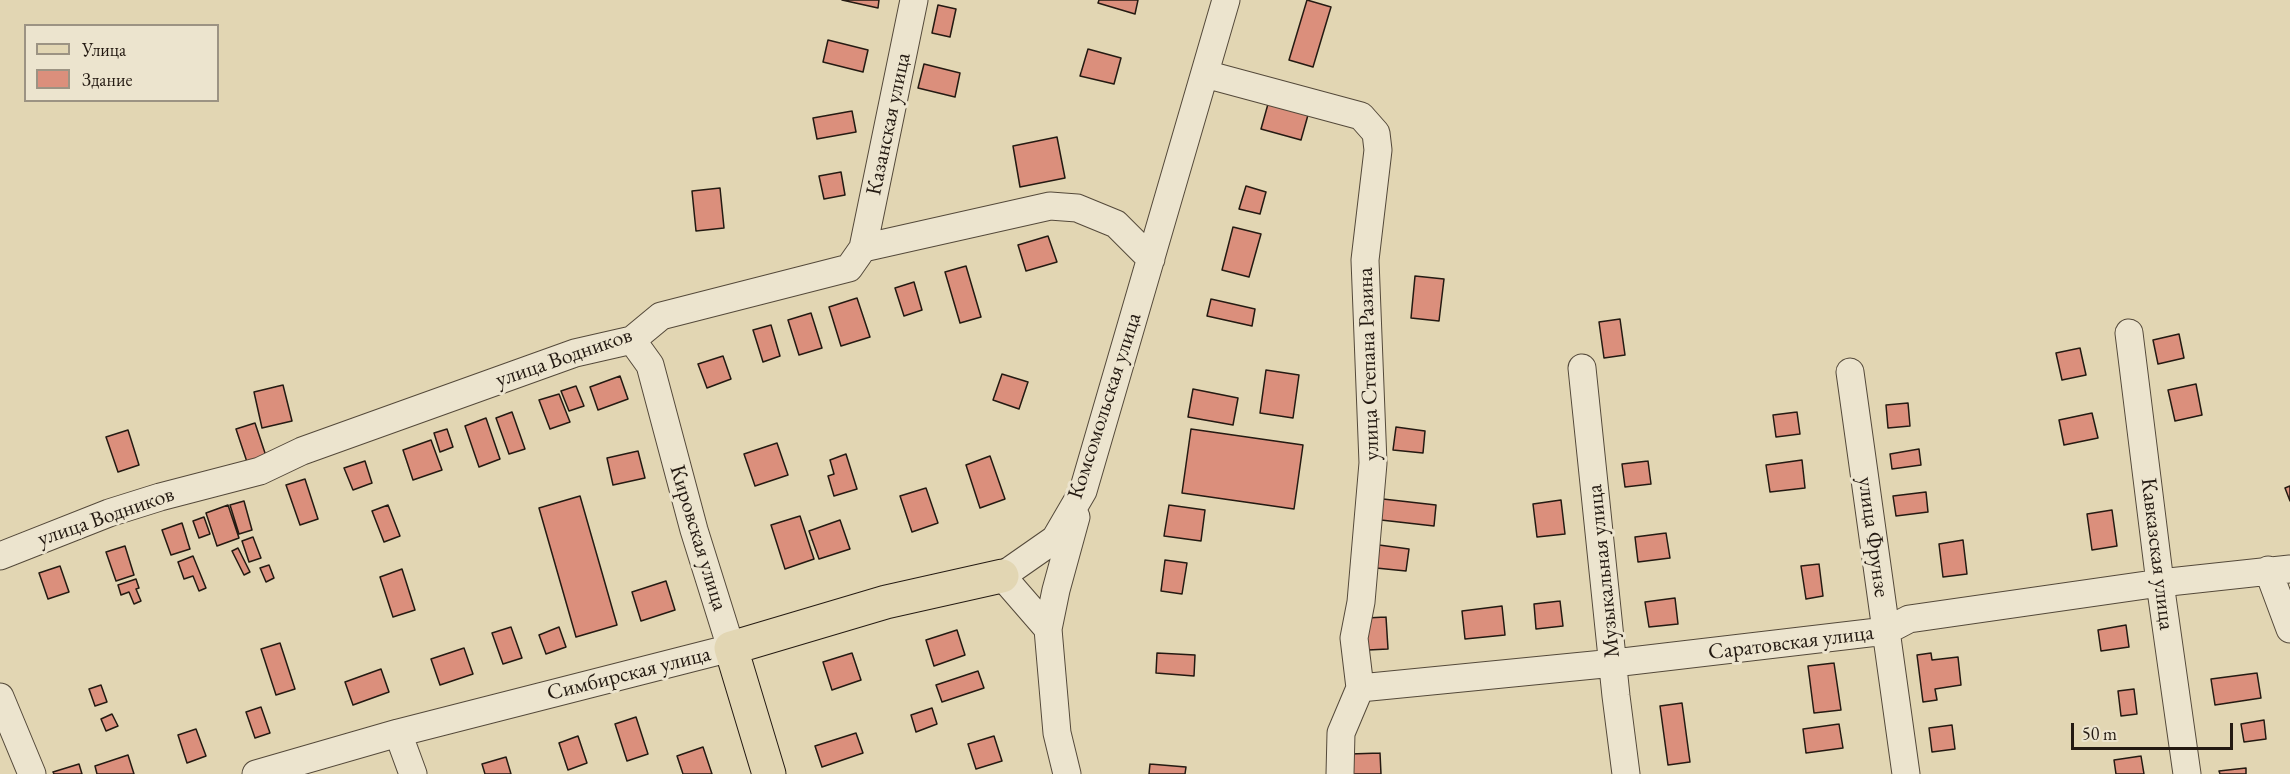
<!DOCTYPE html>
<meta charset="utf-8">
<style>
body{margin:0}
#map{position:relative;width:2290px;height:774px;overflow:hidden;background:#e2d6b3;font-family:"EB Garamond",serif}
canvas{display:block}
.legend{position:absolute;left:24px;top:24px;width:195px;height:78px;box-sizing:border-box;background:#ece4ce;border:2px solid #9c9383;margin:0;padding:8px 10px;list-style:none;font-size:18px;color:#241a12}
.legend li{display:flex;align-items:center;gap:12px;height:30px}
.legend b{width:30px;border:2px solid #9c9383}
.scale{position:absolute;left:2071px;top:723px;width:162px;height:27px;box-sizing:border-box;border:3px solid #241a12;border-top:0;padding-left:8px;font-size:18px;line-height:21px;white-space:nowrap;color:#241a12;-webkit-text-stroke:4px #ece4ce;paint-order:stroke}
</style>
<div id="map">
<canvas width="2290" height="774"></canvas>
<ul class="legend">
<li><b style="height:8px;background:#e2d6b3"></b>Улица</li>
<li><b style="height:16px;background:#db8f7c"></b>Здание</li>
</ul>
<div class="scale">50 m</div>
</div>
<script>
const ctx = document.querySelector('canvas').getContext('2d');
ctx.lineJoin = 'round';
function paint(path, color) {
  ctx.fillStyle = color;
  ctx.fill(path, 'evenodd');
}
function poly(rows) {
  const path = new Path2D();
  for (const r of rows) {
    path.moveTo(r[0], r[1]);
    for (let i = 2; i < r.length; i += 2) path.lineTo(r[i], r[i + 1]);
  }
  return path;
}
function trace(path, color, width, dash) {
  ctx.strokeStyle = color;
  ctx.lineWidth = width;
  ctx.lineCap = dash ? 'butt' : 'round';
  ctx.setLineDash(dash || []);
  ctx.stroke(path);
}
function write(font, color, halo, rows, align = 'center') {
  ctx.font = font + ' "EB Garamond",serif';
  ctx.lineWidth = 6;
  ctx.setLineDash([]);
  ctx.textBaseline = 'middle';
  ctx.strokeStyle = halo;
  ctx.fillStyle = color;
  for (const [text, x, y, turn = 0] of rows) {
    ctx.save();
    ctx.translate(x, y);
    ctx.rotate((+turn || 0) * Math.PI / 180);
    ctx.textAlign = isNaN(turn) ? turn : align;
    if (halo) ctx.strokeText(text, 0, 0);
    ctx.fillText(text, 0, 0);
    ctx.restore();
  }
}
const building = poly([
 [842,0,879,0,878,8,842,0],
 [1099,0,1138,0,1135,14,1098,3,1099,0],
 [1307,0,1331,7,1313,67,1289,60,1307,0],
 [938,5,956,9,950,37,932,33,938,5],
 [828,40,868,50,863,72,823,62,828,40],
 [1088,49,1121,58,1114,84,1080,76,1088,49],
 [924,64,960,73,955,97,918,88,924,64],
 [1268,104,1308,115,1301,140,1261,129,1268,104],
 [852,111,856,132,817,139,813,118,852,111],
 [1057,137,1065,178,1020,187,1013,146,1057,137],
 [841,172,845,195,824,199,819,176,841,172],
 [1246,186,1266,192,1260,214,1239,209,1246,186],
 [720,188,724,228,696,231,692,191,720,188],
 [1233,227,1261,234,1249,277,1222,270,1233,227],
 [1048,236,1057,262,1026,271,1018,245,1048,236],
 [966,266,981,317,960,323,945,272,966,266],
 [1415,276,1444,279,1439,321,1411,318,1415,276],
 [914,282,922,310,904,316,895,288,914,282],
 [857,298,870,337,841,346,829,307,857,298],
 [1211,299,1255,309,1252,326,1207,316,1211,299],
 [811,313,822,348,799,355,788,320,811,313],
 [1620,319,1625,355,1604,358,1599,322,1620,319],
 [771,325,780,356,763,362,753,330,771,325],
 [2179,334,2184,358,2158,364,2153,340,2179,334],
 [2080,348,2086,375,2062,380,2056,353,2080,348],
 [723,356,731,379,707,388,698,364,723,356],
 [1266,370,1299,375,1293,418,1260,413,1266,370],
 [1002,374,1028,382,1019,409,993,400,1002,374],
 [620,376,628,399,598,410,590,387,620,376],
 [2196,384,2202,415,2175,421,2168,390,2196,384],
 [283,385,292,421,262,428,254,392,283,385],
 [576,386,584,406,569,411,561,391,576,386],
 [1193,389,1238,398,1233,425,1188,417,1193,389],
 [559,394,570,422,550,429,539,400,559,394],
 [1908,403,1910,426,1888,428,1886,405,1908,403],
 [512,412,525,449,509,454,496,418,512,412],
 [1797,412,1800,434,1776,437,1773,415,1797,412],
 [2092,413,2098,438,2064,445,2059,420,2092,413],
 [486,418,500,459,479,467,465,426,486,418],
 [255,423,267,459,248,465,236,429,255,423],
 [1396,427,1425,431,1423,453,1393,450,1396,427],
 [447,429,453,447,440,452,434,433,447,429],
 [1191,429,1303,445,1294,509,1182,493,1191,429],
 [128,430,139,465,118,472,106,437,128,430],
 [431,440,442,470,413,480,403,450,431,440],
 [777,443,788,475,755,486,744,454,777,443],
 [1919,449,1921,465,1892,469,1890,454,1919,449],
 [638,451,645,478,613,485,607,458,638,451],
 [846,454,857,489,834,496,828,476,834,474,830,460,846,454],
 [990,456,1005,499,980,508,966,465,990,456],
 [1802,460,1805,488,1770,492,1766,465,1802,460],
 [365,461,372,483,353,490,344,468,365,461],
 [1648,461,1651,484,1625,487,1622,464,1648,461],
 [305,479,318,519,300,525,286,485,305,479],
 [2290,486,2290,501,2285,488,2290,486],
 [926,488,938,523,912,532,900,496,926,488],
 [1926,492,1928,512,1896,516,1893,496,1926,492],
 [580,496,617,625,576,637,539,508,580,496],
 [1383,499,1436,505,1434,526,1381,520,1383,499],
 [1561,500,1565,534,1537,537,1533,504,1561,500],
 [244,501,252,530,239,534,230,505,244,501],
 [228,505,239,538,217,546,206,513,228,505],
 [388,505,400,536,384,542,372,511,388,505],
 [1169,505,1205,510,1201,541,1164,536,1169,505],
 [2112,510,2117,546,2092,550,2087,514,2112,510],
 [800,516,814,559,785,569,771,525,800,516],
 [204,517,210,534,199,538,193,521,204,517],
 [840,520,850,549,819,559,809,531,840,520],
 [182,523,190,549,171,555,162,530,182,523],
 [1666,533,1670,558,1638,562,1635,537,1666,533],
 [253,537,261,558,249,562,242,541,253,537],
 [1963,540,1967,574,1943,577,1939,544,1963,540],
 [1379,545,1409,549,1406,571,1376,568,1379,545],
 [125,546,134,575,116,581,106,552,125,546],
 [238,548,250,572,244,575,232,551,238,548],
 [193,556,206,588,199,591,193,576,184,579,178,562,193,556],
 [1165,560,1187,563,1182,594,1161,591,1165,560],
 [1819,564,1823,596,1806,599,1801,566,1819,564],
 [269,565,274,578,266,582,260,568,269,565],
 [60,566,69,592,48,599,39,573,60,566],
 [402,569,415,610,393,617,380,577,402,569],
 [136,579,139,588,136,589,141,601,134,604,129,592,121,595,118,585,136,579],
 [666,581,675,610,641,621,632,592,666,581],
 [1675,598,1678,624,1649,627,1645,602,1675,598],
 [1560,601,1563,626,1536,629,1534,604,1560,601],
 [1502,606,1505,635,1465,639,1462,611,1502,606],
 [1386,617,1388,649,1368,650,1366,618,1386,617],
 [2126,625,2129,647,2101,651,2098,630,2126,625],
 [511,627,522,658,503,664,492,633,511,627],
 [559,627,566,647,546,654,539,635,559,627],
 [957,630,965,655,934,666,926,640,957,630],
 [280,643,295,689,276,695,261,649,280,643],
 [464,648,473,674,440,685,431,659,464,648],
 [852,653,861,680,832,690,823,662,852,653],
 [1157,653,1195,655,1194,676,1156,673,1157,653],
 [1931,653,1932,660,1958,657,1961,685,1935,689,1937,700,1923,702,1917,655,1931,653],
 [1834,663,1841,710,1814,713,1808,666,1834,663],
 [381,669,389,692,353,705,345,682,381,669],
 [978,671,984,688,942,702,936,685,978,671],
 [2257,673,2261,698,2215,705,2211,679,2257,673],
 [101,685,107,702,95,706,89,689,101,685],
 [2134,689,2137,714,2121,716,2118,691,2134,689],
 [1682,703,1690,762,1668,765,1660,706,1682,703],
 [261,707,270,733,255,738,246,712,261,707],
 [932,708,937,724,916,732,911,715,932,708],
 [112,714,118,726,106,731,101,719,112,714],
 [636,717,648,754,627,761,615,724,636,717],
 [2264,720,2266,739,2244,742,2241,724,2264,720],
 [1839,724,1843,748,1806,753,1803,729,1839,724],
 [1952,725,1955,749,1932,752,1929,728,1952,725],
 [196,729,206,756,187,763,178,735,196,729],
 [856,733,863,753,822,767,815,746,856,733],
 [578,736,587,763,568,770,559,743,578,736],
 [994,736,1002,761,976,769,968,744,994,736],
 [703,747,712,774,683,774,677,756,703,747],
 [1380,753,1381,774,1351,774,1350,754,1380,753],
 [128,755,134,774,97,774,95,766,128,755],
 [2141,756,2144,774,2116,774,2114,760,2141,756],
 [506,757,511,774,485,774,482,764,506,757],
 [79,764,82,774,54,774,53,772,79,764],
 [1150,764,1186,767,1185,774,1149,774,1150,764],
 [2246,768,2246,774,2220,774,2219,771,2246,768]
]);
paint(building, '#db8f7c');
trace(building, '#241a12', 1.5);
const minor = poly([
 [1205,74,1361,116,1376,133,1378,150,1365,260,1373,463,1361,602,1354,638,1360,688,1341,733,1340,774],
 [863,248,914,0],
 [2129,333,2160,583,2187,774],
 [1582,368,1616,696,1626,774],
 [1850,372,1906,774],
 [0,556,109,513,160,497,260,471,302,451,575,353,632,340,661,316,849,268,863,248,1050,206,1077,208,1116,224,1151,259],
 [2268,570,2290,629],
 [1048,629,1056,590,1076,517],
 [1360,688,1614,663,1886,631,1909,619,2160,583,2290,569],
 [0,697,32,774],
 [398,733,413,774],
 [256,774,398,733,731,648,694,530,650,365,632,340],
 [1067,774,1057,733,1048,629,1002,576,1055,539,1083,491,1226,0]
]);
const major = poly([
 [769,774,731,648,886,602,1002,576]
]);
trace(minor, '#54493a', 29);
trace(major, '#241a12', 35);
trace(minor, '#ece4ce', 27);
trace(major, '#e2d6b3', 33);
write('22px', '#241a12', '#ece4ce', [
 ["Казанская улица",889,124,-78],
 ["улица Водников",564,358,-19],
 ["улица Степана Разина",1369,364,-92],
 ["Комсомольская улица",1105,406,-72],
 ["улица Водников",106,517,-19],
 ["улица Фрунзе",1873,537,82],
 ["Кировская улица",698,538,73],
 ["Кавказская улица",2157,554,83],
 ["Музыкальная улица",1604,571,-96],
 ["Саратовская улица",1791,643,-7],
 ["Симбирская улица",629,674,-14]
]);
</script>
